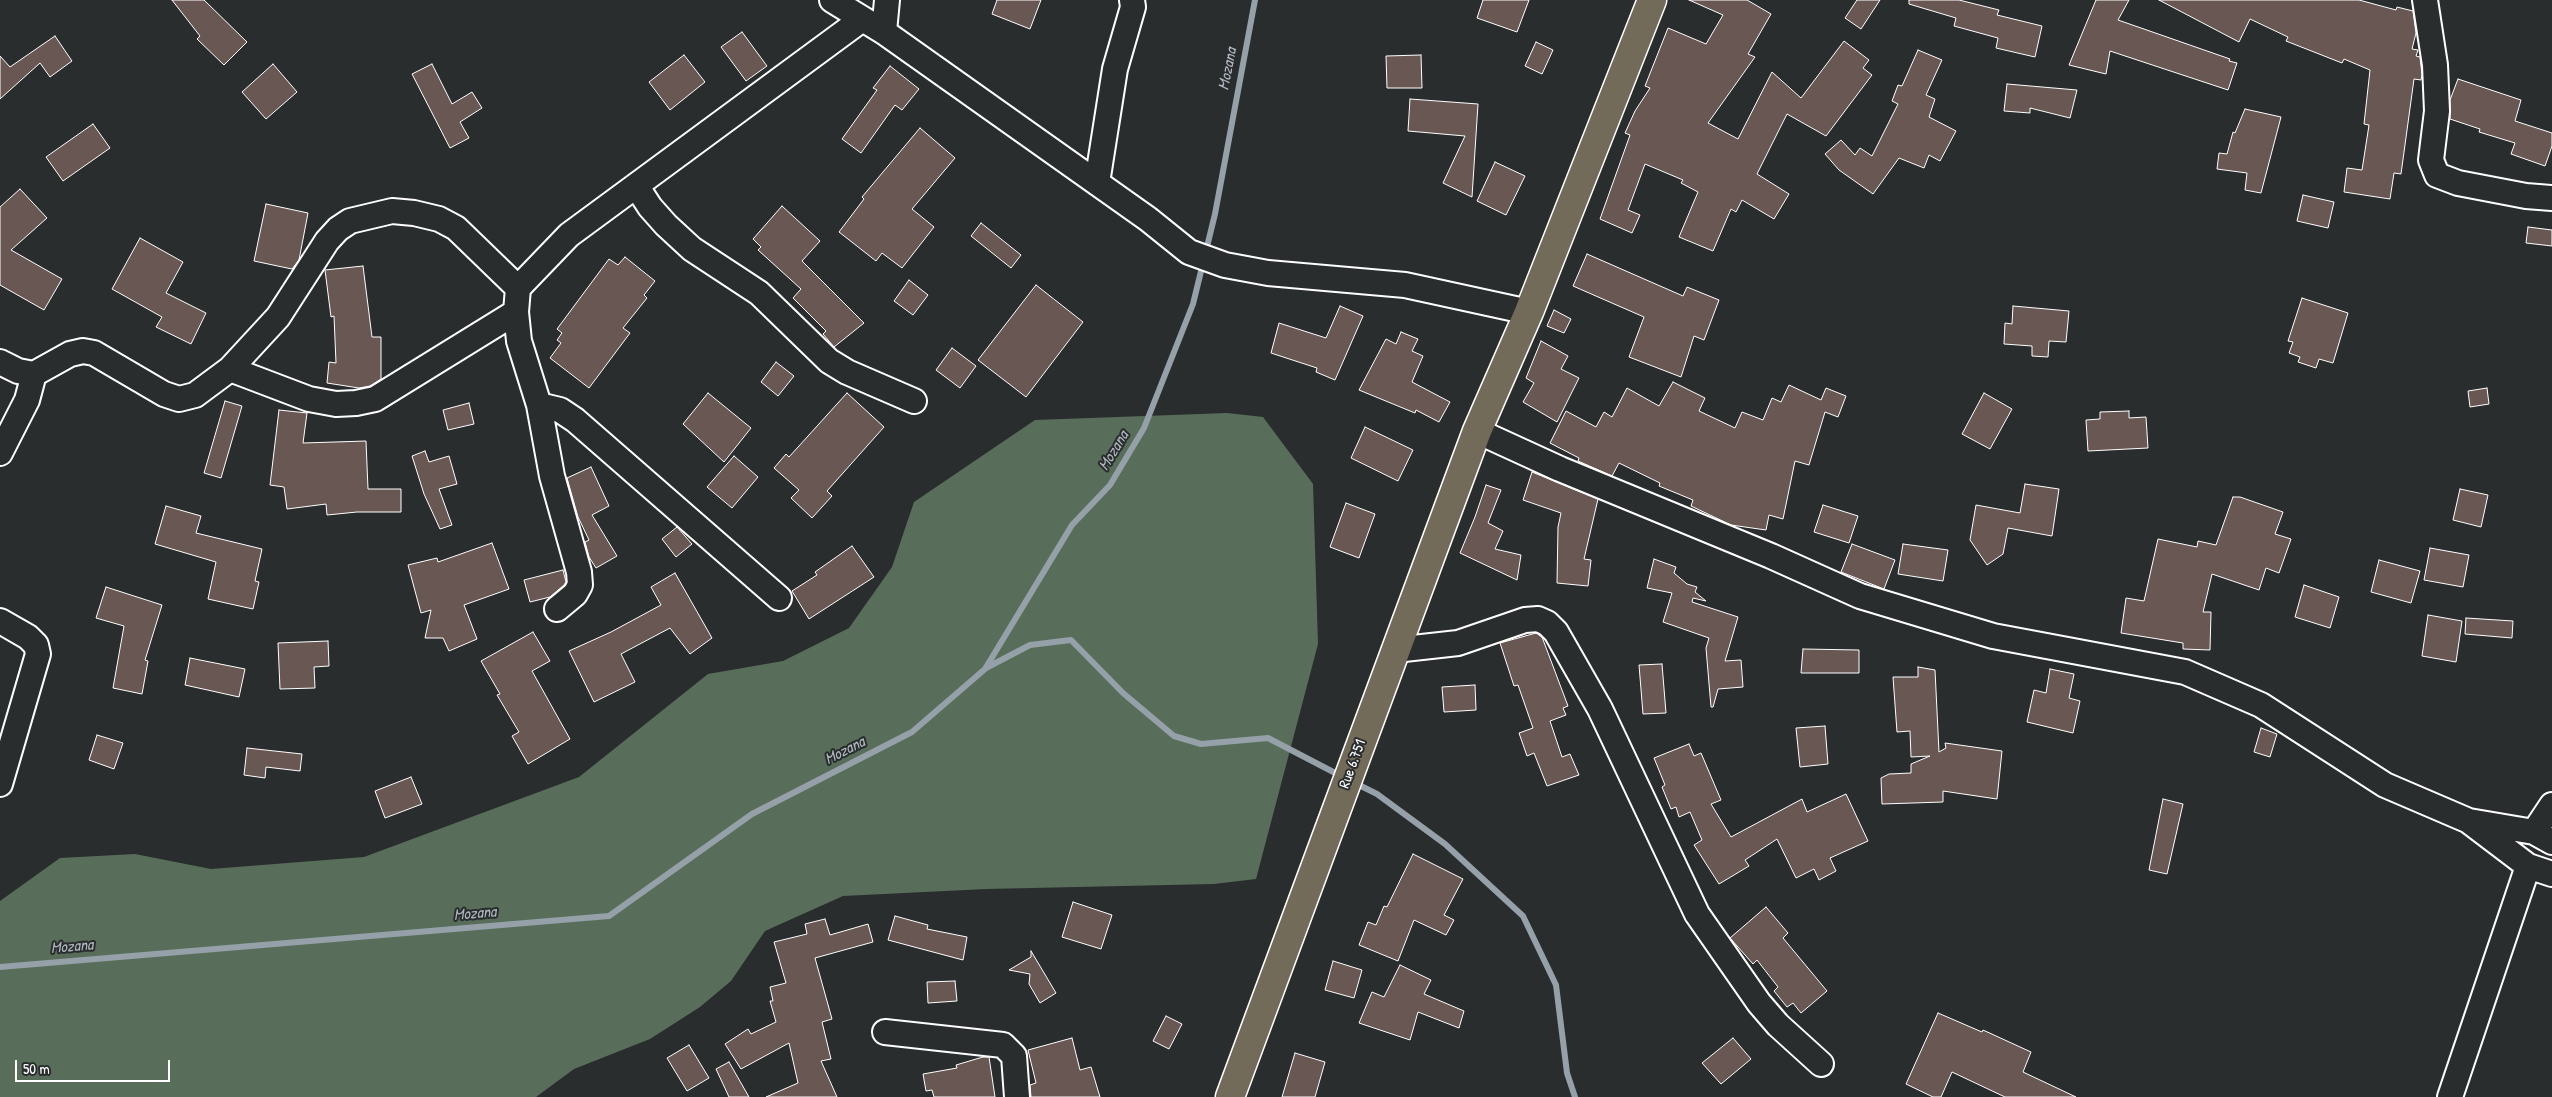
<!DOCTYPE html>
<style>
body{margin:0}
#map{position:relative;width:2552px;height:1097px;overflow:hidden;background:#2a2d2e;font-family:"Patrick Hand",sans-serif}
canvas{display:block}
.scale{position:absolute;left:15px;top:1060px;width:155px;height:22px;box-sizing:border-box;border:2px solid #fff;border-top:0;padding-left:6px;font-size:15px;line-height:18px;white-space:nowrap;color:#fff;-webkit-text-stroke:4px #2a2d2e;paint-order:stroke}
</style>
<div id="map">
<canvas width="2552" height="1097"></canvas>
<div class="scale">50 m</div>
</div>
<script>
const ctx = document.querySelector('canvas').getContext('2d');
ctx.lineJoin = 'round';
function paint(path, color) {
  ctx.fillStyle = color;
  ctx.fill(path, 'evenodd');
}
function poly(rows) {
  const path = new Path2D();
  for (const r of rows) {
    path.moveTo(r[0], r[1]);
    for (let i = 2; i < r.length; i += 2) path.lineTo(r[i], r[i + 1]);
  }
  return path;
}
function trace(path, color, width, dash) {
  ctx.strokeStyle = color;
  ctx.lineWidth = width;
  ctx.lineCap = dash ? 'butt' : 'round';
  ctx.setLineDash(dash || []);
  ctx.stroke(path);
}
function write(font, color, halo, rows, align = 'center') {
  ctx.font = font + ' "Patrick Hand",sans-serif';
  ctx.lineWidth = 4;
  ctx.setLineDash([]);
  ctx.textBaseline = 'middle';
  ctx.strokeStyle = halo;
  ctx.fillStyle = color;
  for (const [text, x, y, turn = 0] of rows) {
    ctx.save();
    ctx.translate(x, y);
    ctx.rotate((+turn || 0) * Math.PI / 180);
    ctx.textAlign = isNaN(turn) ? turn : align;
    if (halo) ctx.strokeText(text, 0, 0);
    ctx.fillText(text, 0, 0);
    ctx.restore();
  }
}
paint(poly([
 [1227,413,1263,417,1313,484,1318,644,1256,879,1214,884,986,889,843,896,765,931,731,981,700,1007,650,1039,574,1069,536,1097,0,1097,0,901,60,858,135,854,211,869,364,857,579,777,708,674,783,661,849,628,892,567,914,502,1035,420]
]), '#586e5a');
trace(poly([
 [986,668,1030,645,1071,640,1123,693,1174,736,1201,744,1268,738,1341,776],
 [1353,782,1377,794,1445,844,1523,916,1556,985,1567,1073,1575,1097],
 [0,967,609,916,752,814,912,732,985,669,1072,525,1110,485,1144,428,1193,304,1215,214,1255,0]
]), '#95a0a9', 6);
const building = poly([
 [172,0,204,0,247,42,224,65,197,39,200,36,172,0],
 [997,0,1041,0,1030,29,992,14,997,0],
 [1483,0,1529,0,1517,32,1477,18,1483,0],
 [1689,0,1747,0,1771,14,1748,54,1755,57,1708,123,1738,139,1772,72,1801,98,1844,41,1869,60,1863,68,1872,75,1826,136,1787,114,1757,174,1789,194,1774,219,1742,200,1736,212,1731,209,1713,251,1679,237,1698,192,1681,183,1683,180,1645,164,1628,210,1640,215,1632,233,1600,219,1630,135,1625,133,1635,111,1650,88,1645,86,1668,28,1706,44,1723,15,1689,0],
 [1857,0,1880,0,1861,29,1845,18,1857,0],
 [1909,0,1959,0,1999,10,1997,15,2042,26,2035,57,1996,48,1998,38,1954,26,1956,18,1909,4,1909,0],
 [2096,0,2129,0,2118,20,2230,59,2229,61,2237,63,2228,90,2110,51,2106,74,2069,65,2096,0],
 [2159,0,2359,0,2396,10,2397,7,2413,11,2416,33,2412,49,2418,50,2416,56,2420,57,2422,75,2421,80,2414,79,2401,174,2394,173,2390,199,2344,192,2347,168,2362,170,2369,125,2364,124,2370,70,2344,59,2342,63,2286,41,2288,37,2250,19,2239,42,2159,0],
 [742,32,767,66,746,81,721,47,742,32],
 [55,36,72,61,50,77,40,63,0,99,0,56,10,67,55,36],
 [1536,42,1553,50,1542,74,1525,66,1536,42],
 [1918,50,1942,60,1926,95,1935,99,1929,117,1956,131,1940,161,1929,155,1924,168,1899,158,1873,194,1839,170,1825,154,1841,140,1855,155,1860,148,1872,156,1898,104,1892,101,1898,85,1902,86,1918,50],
 [684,55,705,82,670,110,649,82,684,55],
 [1421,55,1422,88,1387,88,1386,56,1421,55],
 [273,64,297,92,266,119,242,92,273,64],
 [432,64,452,104,472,92,482,108,460,122,469,138,450,148,412,74,432,64],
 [890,66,919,89,902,110,895,105,861,153,842,139,877,90,873,88,890,66],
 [2458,79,2521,100,2515,121,2552,133,2552,146,2545,166,2511,154,2515,143,2479,132,2480,129,2450,119,2450,100,2458,79],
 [2007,84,2077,90,2070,118,2030,108,2030,113,2004,111,2007,84],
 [1410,99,1478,104,1472,197,1443,183,1465,136,1408,131,1410,99],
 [2245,109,2281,117,2261,193,2245,190,2247,173,2217,169,2219,153,2227,154,2233,132,2235,133,2245,109],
 [93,124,110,148,63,181,46,157,93,124],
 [920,128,955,158,912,209,934,227,902,268,882,253,876,261,839,232,864,199,862,197,920,128],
 [1495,162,1525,176,1506,215,1477,201,1495,162],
 [20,189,47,218,11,250,62,279,44,310,0,285,0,207,20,189],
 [2303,195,2334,202,2328,228,2297,221,2303,195],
 [266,204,308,213,299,260,292,269,254,261,266,204],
 [782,206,820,241,802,261,864,323,834,347,823,334,826,331,793,298,801,289,758,250,761,247,753,239,782,206],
 [981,223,1021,255,1011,268,971,236,981,223],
 [2528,227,2552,230,2552,246,2526,243,2528,227],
 [140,238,183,262,166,293,206,313,191,344,156,327,162,317,112,289,140,238],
 [1587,254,1683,296,1687,287,1719,300,1704,340,1694,336,1681,377,1629,357,1644,317,1573,286,1587,254],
 [625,257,655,281,644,295,647,298,623,328,630,333,589,388,550,358,561,343,557,340,562,333,557,329,609,259,618,265,625,257],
 [363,266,372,337,381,337,381,379,370,386,359,388,327,383,329,362,336,363,334,316,331,317,325,270,363,266],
 [909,280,928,295,913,315,894,301,909,280],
 [1036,285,1083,322,1026,397,978,360,1036,285],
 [2302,298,2348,313,2333,363,2319,359,2316,368,2298,362,2300,357,2289,353,2293,342,2288,341,2302,298],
 [1340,306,1363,316,1335,380,1316,372,1317,368,1271,353,1279,323,1326,338,1340,306],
 [2013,306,2069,311,2066,342,2049,341,2048,357,2032,356,2032,346,2004,344,2005,323,2012,324,2013,306],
 [1554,310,1571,319,1564,333,1547,326,1554,310],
 [1401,332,1418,339,1412,351,1423,356,1412,382,1450,402,1439,422,1416,410,1415,413,1359,390,1386,339,1396,344,1401,332],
 [1541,341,1568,356,1561,369,1579,378,1557,422,1523,402,1534,383,1526,378,1541,341],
 [952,348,976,366,960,388,936,370,952,348],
 [776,362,794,376,778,396,761,382,776,362],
 [1673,382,1705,398,1699,411,1735,428,1742,412,1763,420,1772,398,1781,402,1789,385,1821,400,1826,388,1846,396,1838,417,1825,412,1809,465,1795,461,1783,519,1769,515,1766,530,1731,525,1691,506,1693,500,1659,486,1660,483,1619,463,1612,476,1578,461,1579,458,1550,443,1566,411,1596,427,1604,412,1612,417,1627,388,1659,406,1673,382],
 [2487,388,2489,404,2470,407,2468,391,2487,388],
 [708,393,751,428,724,462,683,424,708,393],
 [847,393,884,427,827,491,832,496,812,518,791,498,799,490,774,468,786,454,789,457,847,393],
 [1984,393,2012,409,1990,449,1962,434,1984,393],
 [225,401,242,406,221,478,204,473,225,401],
 [469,403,474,424,448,430,443,410,469,403],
 [279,410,307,413,303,443,366,441,368,489,401,489,401,512,357,512,327,515,326,504,287,509,284,487,270,485,279,410],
 [2129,411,2129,418,2146,417,2148,448,2088,451,2086,420,2100,419,2100,412,2129,411],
 [1365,427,1413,450,1398,481,1351,458,1365,427],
 [425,451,429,462,449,456,457,484,439,489,452,525,440,529,424,494,412,456,425,451],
 [734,456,758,477,732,508,707,487,734,456],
 [591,467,609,506,592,515,617,556,596,568,589,557,585,542,589,540,578,517,567,478,591,467],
 [1532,472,1598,499,1584,559,1591,560,1588,586,1557,583,1558,527,1561,513,1523,500,1532,472],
 [2025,484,2059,489,2052,536,2008,528,2003,554,1987,565,1970,540,1976,505,2020,513,2025,484],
 [1486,485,1501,490,1488,523,1503,531,1495,549,1521,555,1517,580,1460,553,1475,517,1486,485],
 [2460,489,2488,495,2481,527,2453,520,2460,489],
 [2233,497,2240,497,2283,512,2275,534,2291,539,2279,573,2266,568,2259,590,2212,574,2203,612,2211,612,2210,650,2183,649,2183,643,2121,633,2126,598,2144,601,2158,539,2197,547,2198,541,2216,545,2233,497],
 [1346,503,1375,514,1359,558,1330,547,1346,503],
 [1823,505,1858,516,1849,543,1814,532,1823,505],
 [166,506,201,516,196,533,262,549,255,581,259,582,253,609,208,599,216,562,155,544,166,506],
 [677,527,692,544,676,557,662,539,677,527],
 [492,543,509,589,464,605,477,639,449,651,443,638,425,638,431,610,421,613,408,565,437,558,438,562,492,543],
 [1852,544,1895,560,1884,589,1841,572,1852,544],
 [1903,544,1948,550,1943,581,1898,574,1903,544],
 [852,546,874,577,809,619,792,591,817,575,815,572,852,546],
 [2430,548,2469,555,2463,587,2424,580,2430,548],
 [1654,559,1676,567,1674,573,1687,584,1697,587,1695,592,1706,601,1693,598,1692,602,1738,617,1725,661,1741,660,1743,687,1718,689,1713,707,1711,707,1706,648,1709,638,1663,622,1672,593,1647,588,1654,559],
 [2379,560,2420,571,2411,603,2371,592,2379,560],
 [563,570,566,582,564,585,550,597,530,602,524,580,563,570],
 [675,573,712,638,690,654,670,628,621,654,635,682,594,702,569,651,611,632,661,605,651,587,675,573],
 [2304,585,2339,597,2330,628,2295,617,2304,585],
 [106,587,162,605,145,660,148,661,142,694,113,688,124,626,96,618,106,587],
 [2428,615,2462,621,2456,662,2422,656,2428,615],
 [2466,618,2513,621,2512,638,2465,634,2466,618],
 [533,632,550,661,532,671,570,739,528,764,512,736,519,732,497,695,500,694,481,661,533,632],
 [1536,633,1542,637,1568,706,1563,708,1566,715,1550,721,1562,757,1570,754,1579,775,1547,786,1534,753,1527,756,1519,733,1533,728,1518,685,1514,686,1500,643,1536,633],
 [328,641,329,666,314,667,315,688,280,689,278,643,328,641],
 [1803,649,1859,650,1859,673,1801,673,1803,649],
 [190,658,245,669,239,697,185,685,190,658],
 [1662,664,1666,713,1643,714,1639,665,1662,664],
 [1918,667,1935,670,1939,752,1946,748,1945,743,2002,751,1997,799,1943,791,1943,802,1882,804,1881,778,1889,774,1911,773,1911,764,1930,756,1911,757,1910,731,1897,732,1893,677,1918,677,1918,667],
 [2050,669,2074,674,2069,698,2080,701,2073,733,2027,722,2034,690,2046,693,2050,669],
 [1475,685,1476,710,1444,712,1442,687,1475,685],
 [1825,726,1828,764,1800,767,1796,728,1825,726],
 [2261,728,2277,734,2270,757,2254,752,2261,728],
 [97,735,123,743,114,769,89,760,97,735],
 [1689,744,1694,756,1701,753,1721,800,1711,804,1731,837,1802,799,1807,812,1846,794,1868,841,1830,858,1836,871,1819,880,1814,869,1796,878,1777,839,1745,860,1749,866,1719,884,1694,845,1702,840,1690,812,1679,817,1676,807,1671,809,1662,787,1665,785,1654,758,1689,744],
 [247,748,302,754,300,771,266,767,265,778,244,775,247,748],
 [411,777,422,804,385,818,375,791,411,777],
 [2163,799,2183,804,2167,874,2149,870,2163,799],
 [1413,854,1463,879,1444,915,1454,920,1446,935,1414,920,1398,961,1359,945,1368,922,1376,925,1384,906,1387,907,1413,854],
 [1073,902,1112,915,1101,949,1062,937,1073,902],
 [1766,907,1788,933,1783,938,1827,991,1801,1013,1793,1003,1787,1007,1774,991,1778,987,1757,960,1753,964,1730,938,1766,907],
 [895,916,928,925,927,929,967,937,963,960,888,940,895,916],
 [825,919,830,935,868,924,873,942,815,958,832,1019,822,1022,831,1059,821,1061,837,1097,766,1097,798,1083,789,1043,741,1069,725,1044,748,1029,751,1034,776,1022,770,1001,773,1001,770,987,786,983,774,942,807,934,805,924,825,919],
 [1031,951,1056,993,1040,1003,1029,984,1030,974,1009,970,1031,957,1031,951],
 [1333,961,1362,970,1354,998,1325,990,1333,961],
 [1400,965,1431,980,1424,994,1464,1011,1459,1028,1418,1012,1410,1040,1359,1023,1372,992,1384,997,1400,965],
 [955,981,957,1001,928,1003,927,982,955,981],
 [1938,1013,1982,1032,1983,1030,2031,1052,2023,1072,2076,1097,2005,1097,1952,1072,1941,1097,1933,1097,1906,1084,1938,1013],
 [1166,1016,1182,1024,1169,1049,1153,1041,1166,1016],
 [1072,1038,1080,1070,1091,1067,1100,1097,1031,1097,1030,1085,1036,1083,1028,1050,1072,1038],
 [1733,1038,1751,1059,1721,1084,1702,1063,1733,1038],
 [689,1045,709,1078,687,1091,667,1058,689,1045],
 [1295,1053,1325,1062,1315,1097,1282,1097,1295,1053],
 [983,1057,989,1057,995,1097,934,1097,932,1090,926,1091,923,1074,957,1068,956,1065,983,1057],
 [729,1062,749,1097,729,1097,716,1069,729,1062]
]);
paint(building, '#695754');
trace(building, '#fff', 1);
const minor = poly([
 [832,0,884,32,1148,219,1189,252,1225,265,1268,273,1405,285,1529,312],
 [2425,0,2435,65,2437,111,2431,160,2437,175,2458,183,2526,196,2552,198],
 [884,32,887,0],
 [1097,183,1115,69,1133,7,1132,0],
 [637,187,650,207,666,225,692,249,759,293,829,361,847,372,914,401],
 [0,362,18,371,34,374,70,354,83,351,94,353,164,394,179,399,195,395,230,369,278,317,327,241,338,229,350,221,392,211,414,213,439,219,456,228,518,288],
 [230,369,309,399,336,404,356,403,375,399,516,312],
 [539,405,560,410,575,420,779,598],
 [1477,431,1560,469,1771,556,1860,596,1993,636,2185,672,2261,705,2385,785,2469,821,2534,832,2552,842],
 [0,453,27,400,34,374],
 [557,609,575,594,580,585,579,572,552,476,539,405,519,341,516,312,518,288,569,235,861,20],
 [0,621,28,637,36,645,38,654,0,784],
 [1395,650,1458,643,1525,620,1538,619,1547,623,1556,632,1600,709,1697,914,1759,1003,1778,1025,1821,1064],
 [2470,822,2528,866,2552,874],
 [2534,832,2552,805],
 [885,1032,1003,1045,1014,1056,1017,1097],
 [2450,1097,2528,866]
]);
const major = poly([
 [1230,1097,1477,431,1529,312,1652,0]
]);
trace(minor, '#fff', 28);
trace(major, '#fff', 31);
trace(minor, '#2a2d2e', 24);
trace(major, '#736b5a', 28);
write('15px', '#fff', '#2a2d2e', [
 ["Rue 6.751",1353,764,-70]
]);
write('italic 16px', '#afb7bf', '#2a2d2e', [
 ["Mozana",1228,69,-79],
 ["Mozana",1114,451,-59],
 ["Mozana",845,751,-27],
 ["Mozana",475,914,-5],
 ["Mozana",72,947,-5]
]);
</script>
